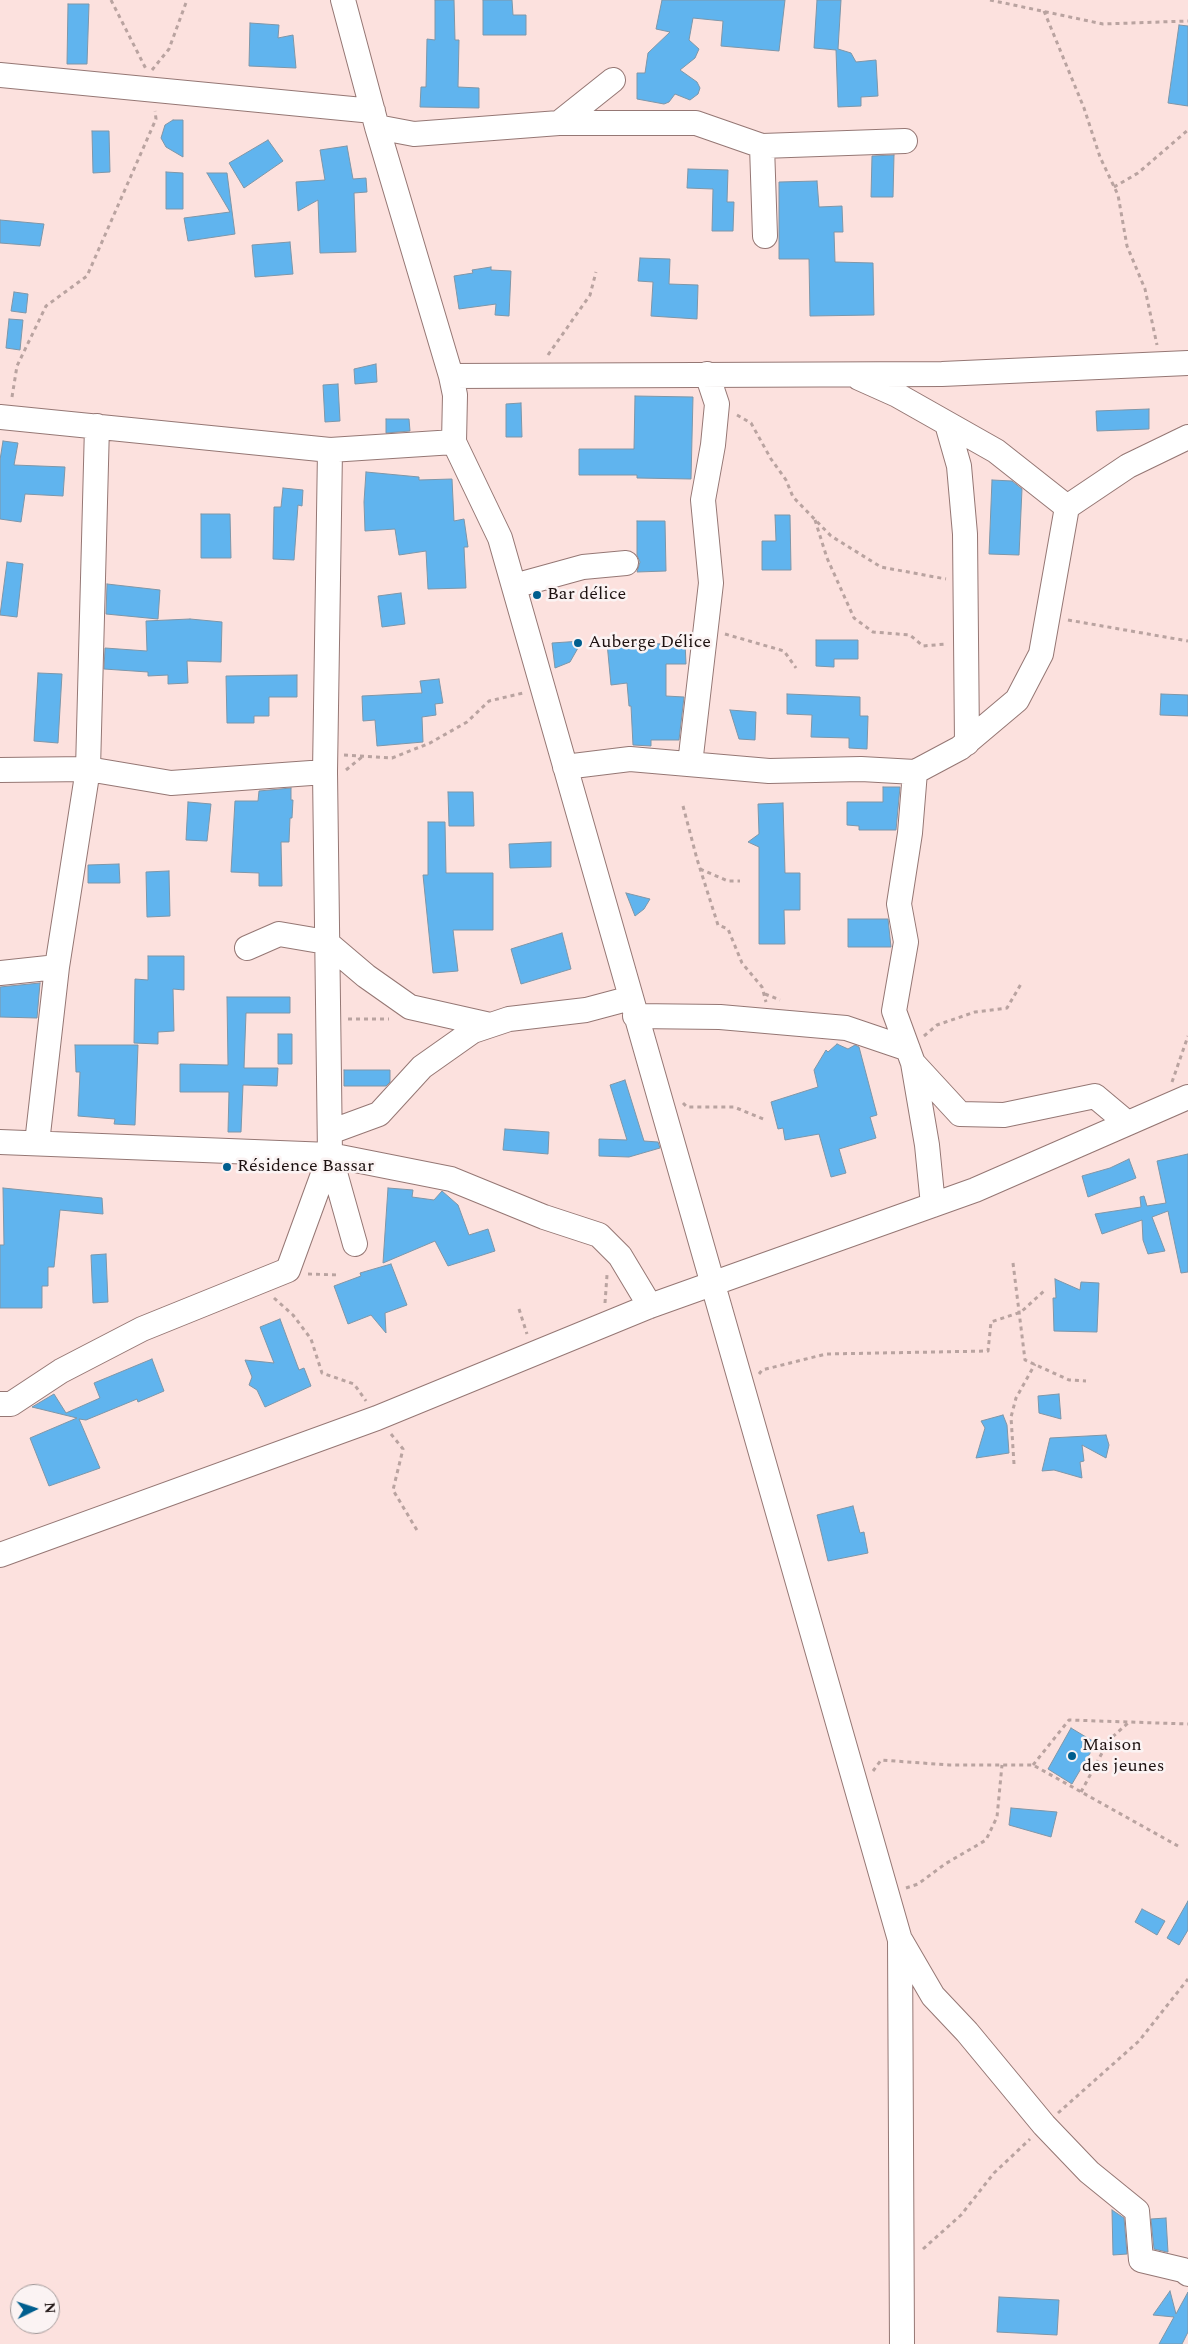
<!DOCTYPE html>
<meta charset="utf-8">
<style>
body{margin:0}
#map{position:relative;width:1188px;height:2344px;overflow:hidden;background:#fce1de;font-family:Spectral,serif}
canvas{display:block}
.north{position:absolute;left:10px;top:2284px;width:50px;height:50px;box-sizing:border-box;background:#fbf3f3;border:1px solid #a29999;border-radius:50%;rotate:86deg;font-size:14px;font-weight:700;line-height:20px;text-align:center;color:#1d1211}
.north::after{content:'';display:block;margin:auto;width:18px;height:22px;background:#005e8e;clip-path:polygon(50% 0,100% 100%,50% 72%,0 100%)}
</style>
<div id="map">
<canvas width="1188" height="2344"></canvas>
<div class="north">N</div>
</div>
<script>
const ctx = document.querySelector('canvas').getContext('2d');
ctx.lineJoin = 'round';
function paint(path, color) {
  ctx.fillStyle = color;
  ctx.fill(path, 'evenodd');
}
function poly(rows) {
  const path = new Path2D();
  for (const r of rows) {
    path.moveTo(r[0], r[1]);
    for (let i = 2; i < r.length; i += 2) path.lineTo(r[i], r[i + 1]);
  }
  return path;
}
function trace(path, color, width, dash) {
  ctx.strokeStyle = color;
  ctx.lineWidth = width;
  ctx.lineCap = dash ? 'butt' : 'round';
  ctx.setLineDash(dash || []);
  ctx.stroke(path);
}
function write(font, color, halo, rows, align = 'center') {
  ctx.font = font + ' Spectral,serif';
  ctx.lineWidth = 5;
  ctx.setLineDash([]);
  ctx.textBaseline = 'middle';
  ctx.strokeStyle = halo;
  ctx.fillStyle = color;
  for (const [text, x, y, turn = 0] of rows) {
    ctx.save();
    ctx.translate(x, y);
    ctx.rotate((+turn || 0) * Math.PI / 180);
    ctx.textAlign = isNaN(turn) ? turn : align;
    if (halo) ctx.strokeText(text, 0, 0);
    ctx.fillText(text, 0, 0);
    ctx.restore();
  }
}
const building = poly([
 [435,0,454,0,455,40,459,40,458,87,479,88,479,108,420,107,421,87,426,87,427,39,435,40,435,0],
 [483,0,512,0,513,15,526,15,526,35,483,35,483,0],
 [662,0,785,0,779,51,721,46,723,21,693,18,689,40,699,49,695,58,680,70,697,82,700,88,698,94,690,100,675,94,669,102,664,104,637,99,637,73,645,73,648,53,670,32,656,29,662,0],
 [817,0,841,0,838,49,851,53,856,62,876,60,878,96,861,97,861,106,838,107,836,50,814,48,817,0],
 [68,4,89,4,87,64,67,64,68,4],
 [250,23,279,25,278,38,293,35,296,68,249,66,250,23],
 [1179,25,1188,26,1188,106,1168,103,1179,25],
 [173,120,183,120,183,157,166,147,161,138,165,125,173,120],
 [92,131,109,131,110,172,93,173,92,131],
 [268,140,283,161,244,188,229,163,268,140],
 [347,146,353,179,366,178,367,192,354,193,356,252,320,253,318,200,298,211,296,182,325,180,320,150,347,146],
 [894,155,893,197,871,197,872,156,894,155],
 [688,169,728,170,727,202,734,202,733,231,712,231,713,189,687,188,688,169],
 [166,172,183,173,183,209,166,209,166,172],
 [207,173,227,173,235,234,188,241,184,218,230,212,207,173],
 [817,181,819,207,842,206,843,232,834,232,835,262,873,263,874,315,810,316,809,259,779,259,779,182,817,181],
 [0,220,44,224,40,246,0,243,0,220],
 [290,242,293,274,255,277,252,245,290,242],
 [640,258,670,259,669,284,698,285,697,319,651,316,653,282,638,281,640,258],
 [491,267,491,270,511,271,509,316,495,315,496,304,459,309,454,276,473,273,472,270,491,267],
 [14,292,28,294,26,313,11,311,14,292],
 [9,319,23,320,20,350,6,348,9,319],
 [376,364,377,382,355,384,354,369,376,364],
 [338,384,340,421,325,422,323,385,338,384],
 [635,396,693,397,691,479,637,478,637,475,579,475,579,449,634,449,635,396],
 [521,403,522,437,506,437,506,404,521,403],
 [1149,409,1149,429,1097,431,1096,411,1149,409],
 [386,419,409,419,410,431,386,433,386,419],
 [3,441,18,443,14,465,65,467,63,496,25,494,21,522,0,519,0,460,3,441],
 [366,472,419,477,419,480,452,479,454,521,464,519,468,547,464,547,466,588,428,589,426,551,399,555,395,529,365,531,364,502,366,472],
 [992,480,1012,481,1022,489,1019,555,989,554,992,480],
 [283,488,303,490,302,506,298,505,294,560,273,559,274,507,281,507,283,488],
 [201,514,230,514,231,558,201,558,201,514],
 [775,515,790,515,791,570,762,570,762,541,776,541,775,515],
 [637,521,665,521,666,571,637,572,640,562,637,555,637,521],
 [7,562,23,564,17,617,0,615,7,562],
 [107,584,160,590,158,619,106,614,107,584],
 [401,593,405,624,382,627,378,596,401,593],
 [190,619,222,622,221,662,187,661,188,683,168,684,168,675,148,676,148,672,104,669,105,648,147,651,146,621,190,619],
 [816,640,858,640,858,659,834,659,834,667,816,666,816,640],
 [582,641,570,662,555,668,552,643,582,641],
 [670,642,685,642,686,664,666,664,666,696,684,697,679,740,651,740,651,746,633,745,631,706,629,706,627,683,611,685,607,643,670,644,670,642],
 [38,673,62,674,58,743,34,741,38,673],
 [297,675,297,697,269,697,269,716,254,716,254,723,227,723,226,676,297,675],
 [439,679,443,703,435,704,436,715,422,717,423,742,377,746,375,720,363,721,362,696,422,693,420,681,439,679],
 [787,694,860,697,860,716,868,716,867,749,849,748,849,738,811,737,812,715,787,714,787,694],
 [1161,694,1188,695,1188,716,1160,715,1161,694],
 [730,710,756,712,755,740,739,739,730,710],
 [883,787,900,787,896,830,859,830,859,826,847,825,847,802,883,802,883,787],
 [291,788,291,800,293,800,292,818,290,818,289,842,281,842,282,886,259,886,259,873,231,872,235,801,258,801,259,791,291,788],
 [448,792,473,792,474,826,449,826,448,792],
 [188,802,211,804,207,841,186,840,188,802],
 [783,803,785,873,800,873,800,910,784,910,785,944,759,944,759,847,748,842,759,834,758,804,783,803],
 [428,822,445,822,446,873,493,873,493,930,453,930,458,971,433,973,423,875,428,875,428,822],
 [551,842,551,867,510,868,509,844,551,842],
 [119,864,120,883,88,883,88,865,119,864],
 [169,871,170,916,147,917,146,872,169,871],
 [626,893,650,899,644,909,635,916,626,893],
 [848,919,888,919,891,947,848,947,848,919],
 [562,933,571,969,521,984,511,949,562,933],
 [148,956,184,956,184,990,173,989,174,1031,158,1032,158,1044,134,1043,135,979,148,980,148,956],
 [40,983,37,1018,0,1017,0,987,40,983],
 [227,997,290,997,290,1013,246,1013,244,1068,278,1068,277,1086,243,1085,241,1132,228,1132,229,1092,180,1092,180,1064,228,1065,227,997],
 [278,1034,292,1034,292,1064,278,1064,278,1034],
 [837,1044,848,1049,855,1045,859,1047,877,1115,870,1117,876,1138,839,1149,846,1173,831,1177,819,1134,785,1140,783,1128,778,1129,771,1102,818,1087,814,1070,826,1050,828,1052,837,1044],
 [75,1045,138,1045,135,1125,114,1124,115,1119,78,1116,80,1072,76,1072,75,1045],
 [344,1070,390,1070,390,1082,386,1086,344,1086,344,1070],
 [625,1080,644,1141,658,1142,660,1148,629,1157,599,1156,599,1139,627,1140,610,1085,625,1080],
 [505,1129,549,1132,548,1154,503,1150,505,1129],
 [1188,1154,1188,1272,1181,1273,1168,1211,1152,1217,1165,1251,1148,1254,1143,1240,1142,1220,1102,1234,1095,1214,1141,1207,1140,1197,1144,1196,1147,1206,1166,1203,1157,1161,1188,1154],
 [1129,1159,1136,1178,1088,1197,1082,1176,1110,1168,1129,1159],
 [3,1188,102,1198,103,1214,60,1210,54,1267,48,1267,48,1286,42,1286,42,1308,0,1308,0,1245,4,1245,3,1188],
 [388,1188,413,1190,412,1197,434,1200,442,1191,458,1205,469,1235,488,1229,495,1251,448,1266,435,1241,383,1263,388,1188],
 [106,1254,108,1302,93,1303,91,1255,106,1254],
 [391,1264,407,1305,385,1313,386,1333,371,1315,348,1324,334,1286,361,1276,360,1273,391,1264],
 [1055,1279,1080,1290,1081,1282,1099,1283,1097,1332,1054,1331,1053,1298,1056,1298,1055,1279],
 [280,1319,299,1370,304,1368,311,1386,265,1407,257,1390,249,1385,252,1377,245,1360,274,1363,260,1327,280,1319],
 [152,1359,164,1391,138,1402,137,1399,86,1420,79,1419,100,1468,49,1486,30,1438,77,1418,32,1407,54,1394,66,1413,100,1398,94,1383,152,1359],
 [1059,1394,1061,1419,1039,1413,1038,1396,1059,1394],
 [1003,1415,1007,1425,1009,1453,976,1458,985,1428,981,1421,1003,1415],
 [1106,1435,1109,1445,1106,1458,1082,1445,1084,1461,1080,1462,1082,1478,1054,1470,1042,1471,1050,1438,1106,1435],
 [853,1506,860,1533,864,1532,868,1553,828,1561,817,1515,853,1506],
 [1071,1728,1096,1743,1072,1784,1048,1769,1071,1728],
 [1011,1808,1057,1812,1051,1837,1009,1825,1011,1808],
 [1188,1901,1188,1930,1179,1945,1167,1938,1188,1901],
 [1142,1909,1165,1921,1157,1935,1135,1922,1142,1909],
 [1112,2210,1124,2218,1127,2254,1113,2255,1112,2210],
 [1166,2218,1168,2252,1167,2252,1154,2249,1151,2219,1166,2218],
 [1170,2291,1176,2314,1188,2292,1188,2332,1182,2344,1159,2344,1174,2317,1153,2315,1170,2291],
 [999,2297,1059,2300,1057,2335,997,2332,999,2297]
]);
paint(building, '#60b4ee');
trace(building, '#7e96a8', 1);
const minor = poly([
 [343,0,377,127,451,376,455,395,454,442,500,538,900,1940,902,2344],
 [0,75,373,111],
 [559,123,613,80],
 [377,127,414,134,559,123,696,123,762,146,765,236],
 [762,146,905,141],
 [451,376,942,374,1188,363],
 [859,378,897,395,996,451,1067,507,1128,466,1188,437],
 [0,417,330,450,454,442],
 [947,424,959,466,965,534,967,743],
 [330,450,325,772,330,1155,355,1244],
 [514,586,583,567,626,563],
 [690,764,711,583,703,500,713,445,717,404,707,374],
 [565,767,630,759,769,771,861,769,915,772,960,748,1017,700,1041,654,1067,507],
 [0,770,88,769,171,783,325,772],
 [915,772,910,833,899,904,906,942,894,1011,913,1063,960,1114,1004,1115,1095,1096,1126,1122],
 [247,948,279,934,326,942,366,976,410,1007,490,1025],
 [0,973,57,967],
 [635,1016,720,1017,846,1028,908,1049],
 [913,1063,927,1145,933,1205],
 [330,1132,379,1114,422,1067,473,1031,509,1019,586,1010,631,998],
 [0,1142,330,1155,451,1179,544,1217,599,1235,620,1256,650,1306],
 [37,1143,57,967,88,769,97,426],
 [0,1404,11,1404,61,1371,142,1329,288,1270,330,1155],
 [0,1555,377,1418,650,1306,975,1190,1188,1097],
 [901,1941,933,1996,967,2032,1044,2125,1089,2172,1137,2211,1141,2260,1183,2270,1188,2274]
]);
trace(minor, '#957774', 26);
trace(poly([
 [111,0,146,69],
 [990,0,1103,24,1188,21],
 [1044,11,1084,108,1100,157,1118,195,1127,246,1145,289,1157,345],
 [152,70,169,49,187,0],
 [1114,187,1138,173,1188,130],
 [548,355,590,295,596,272],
 [12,397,17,366,46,306,87,276,156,119,155,111],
 [737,415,751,423,771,459,786,480,793,497,831,536,881,567,946,579],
 [815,520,827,558,854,618,873,632,910,635,923,646,946,644],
 [1068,620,1188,641],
 [725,634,784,651,796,668],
 [344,755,392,758,430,743,467,722,489,701,523,693],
 [346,770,362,757],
 [683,806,697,859,718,925,728,929,742,963,762,987,766,1002],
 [700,869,728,881,740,881],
 [765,994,780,1000],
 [348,1019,389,1019],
 [924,1036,937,1025,975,1012,1007,1008,1021,984],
 [1172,1082,1188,1036],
 [683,1103,687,1107,734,1107,766,1120],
 [1013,1263,1025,1360,1069,1380,1086,1381],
 [308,1274,340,1275],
 [274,1298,293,1315,311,1339,322,1373,354,1384,366,1401],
 [605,1303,607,1275],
 [519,1309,527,1334],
 [759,1374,762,1370,826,1354,988,1351,991,1322,1021,1312,1044,1291],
 [391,1434,403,1449,393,1490,418,1532],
 [1014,1464,1011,1417,1016,1398,1035,1364],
 [1033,1765,1069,1720,1188,1724],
 [873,1771,881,1760,949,1765,1033,1765,1178,1846],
 [1081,1792,1109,1740,1128,1723],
 [906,1888,918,1884,945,1864,986,1840,997,1817,1002,1765],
 [1058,2113,1139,2041,1188,1979],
 [923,2249,961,2215,994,2173,1030,2139]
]), '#b9a3a0', 3, [4, 4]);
trace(minor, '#fff', 24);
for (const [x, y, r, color] of [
 [537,595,5,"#005e8e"],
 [578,643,5,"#005e8e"],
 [227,1167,5,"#005e8e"],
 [1072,1756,5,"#005e8e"]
]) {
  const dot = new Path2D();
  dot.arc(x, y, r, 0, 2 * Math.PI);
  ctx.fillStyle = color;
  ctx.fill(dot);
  trace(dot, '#fbf3f3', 2);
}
write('18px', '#1d1211', '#fbf3f3', [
 ["Bar délice",547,595],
 ["Auberge Délice",588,643],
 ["Résidence Bassar",237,1167],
 ["Maison",1082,1746],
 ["des jeunes",1082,1767]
], 'left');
</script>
